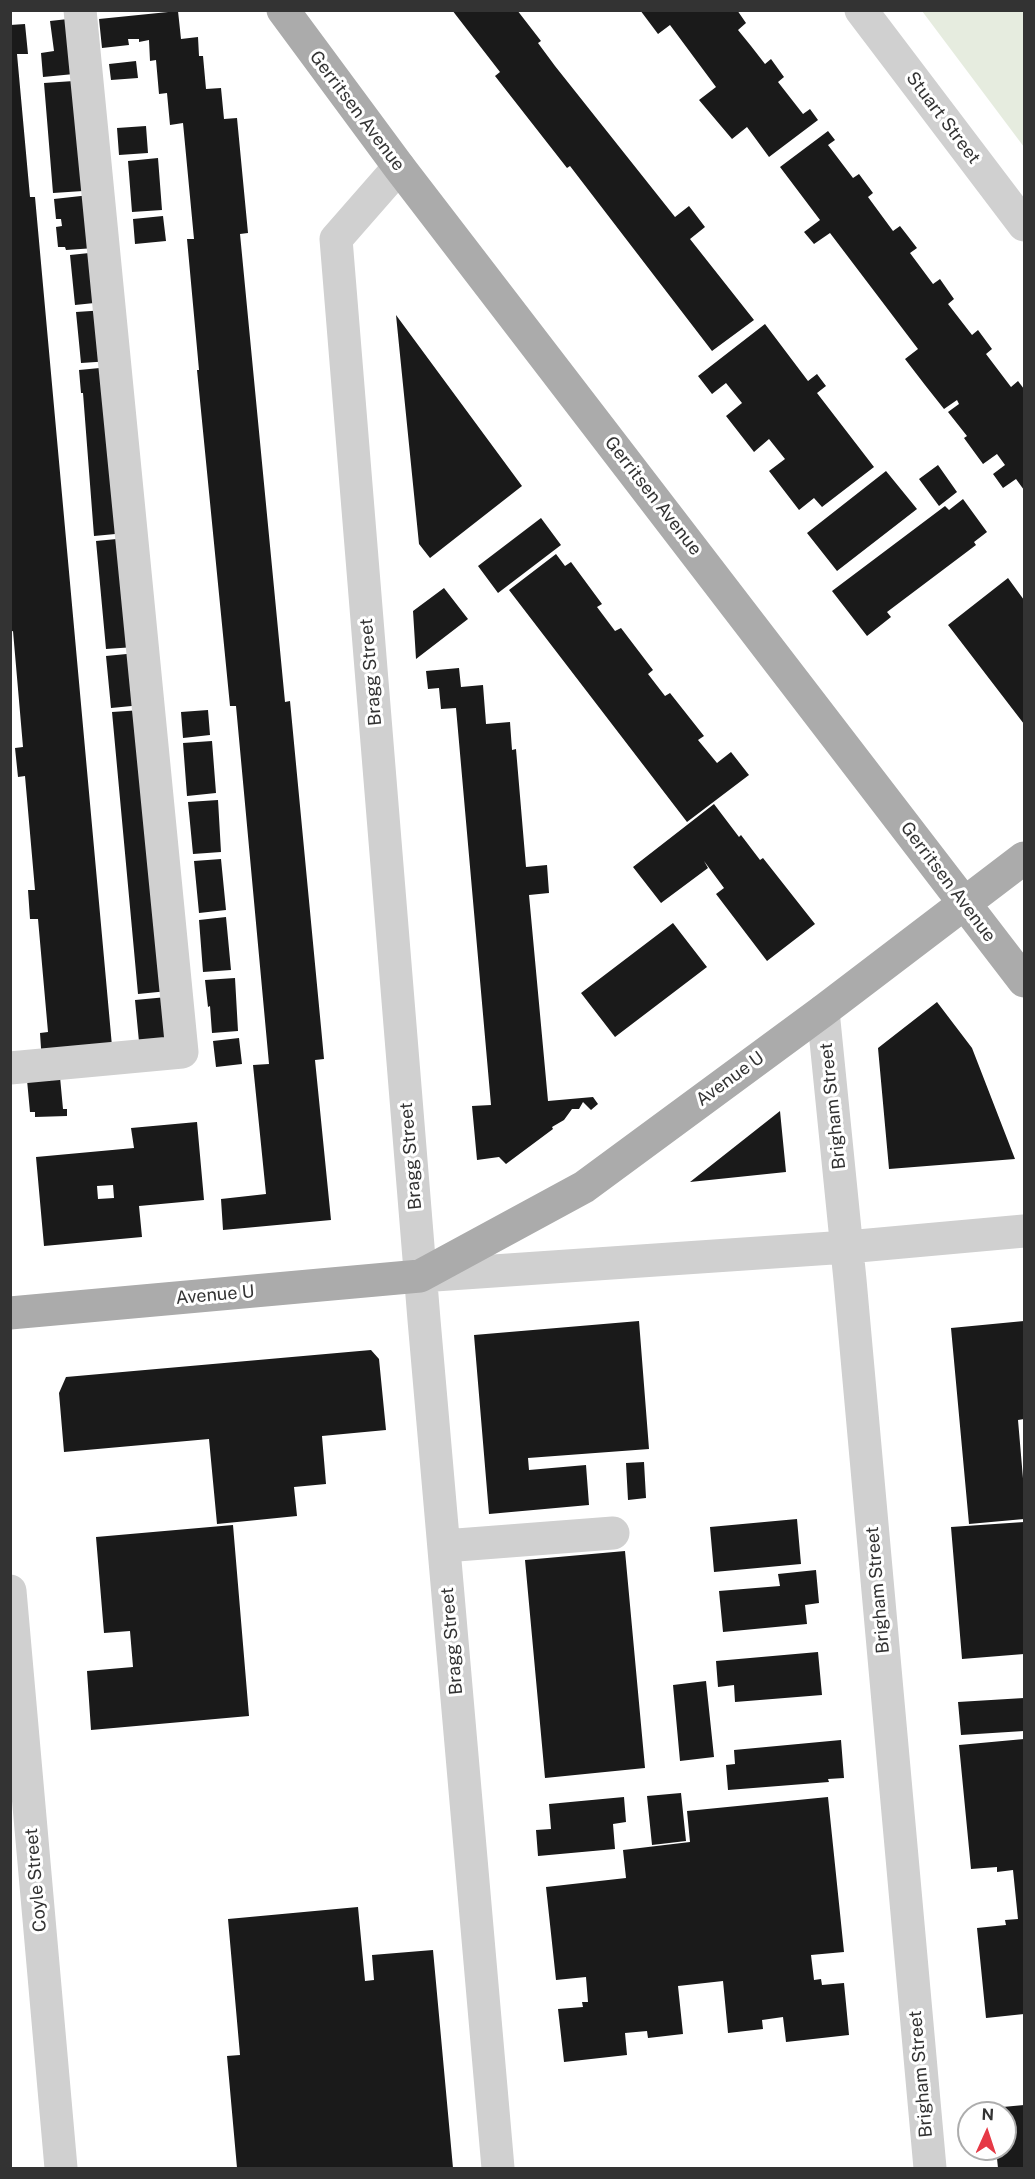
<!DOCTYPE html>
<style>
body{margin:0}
#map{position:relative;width:1035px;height:2179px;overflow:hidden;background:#fff;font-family:"Public Sans",sans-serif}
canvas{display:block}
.frame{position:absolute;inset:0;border:12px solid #333;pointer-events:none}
.north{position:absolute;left:957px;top:2101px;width:60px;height:60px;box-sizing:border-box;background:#fff;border:2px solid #adadad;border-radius:50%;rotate:3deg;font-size:16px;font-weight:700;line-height:24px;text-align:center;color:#333}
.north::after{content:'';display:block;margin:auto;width:21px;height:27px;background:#e63946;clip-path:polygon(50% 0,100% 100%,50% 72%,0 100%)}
</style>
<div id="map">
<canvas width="1035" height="2179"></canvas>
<div class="frame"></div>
<div class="north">N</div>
</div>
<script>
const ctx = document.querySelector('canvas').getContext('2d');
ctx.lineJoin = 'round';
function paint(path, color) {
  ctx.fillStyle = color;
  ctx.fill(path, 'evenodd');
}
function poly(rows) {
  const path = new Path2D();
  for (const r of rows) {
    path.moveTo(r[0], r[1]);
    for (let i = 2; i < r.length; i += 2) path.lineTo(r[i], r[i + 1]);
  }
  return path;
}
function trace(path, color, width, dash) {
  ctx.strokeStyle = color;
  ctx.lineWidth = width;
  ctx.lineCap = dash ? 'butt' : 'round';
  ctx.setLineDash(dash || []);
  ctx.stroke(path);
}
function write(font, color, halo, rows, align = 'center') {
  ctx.font = font + ' "Public Sans",sans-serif';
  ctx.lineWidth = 6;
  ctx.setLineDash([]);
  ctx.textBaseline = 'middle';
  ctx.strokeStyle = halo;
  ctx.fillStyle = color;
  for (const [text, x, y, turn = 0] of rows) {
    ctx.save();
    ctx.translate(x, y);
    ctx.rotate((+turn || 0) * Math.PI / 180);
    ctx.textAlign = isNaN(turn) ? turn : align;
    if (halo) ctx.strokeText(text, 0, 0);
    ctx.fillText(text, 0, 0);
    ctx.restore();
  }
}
paint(poly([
 [922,11,1024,11,1024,147]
]), '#e6ecdf');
paint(poly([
 [452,10,517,10,541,41,538,43,555,66,675,217,689,206,705,227,690,239,754,320,712,351,570,166,567,168,495,76,500,72],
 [640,10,737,10,746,23,738,30,751,46,765,64,771,59,784,77,778,82,803,114,810,109,818,120,769,157,747,127,732,139,699,100,716,87,670,25,658,34],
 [178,11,181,39,198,37,199,56,203,56,206,89,221,88,224,119,237,118,248,233,240,234,285,702,290,701,321,1027,324,1059,315,1060,331,1220,223,1230,221,1199,266,1194,253,1065,269,1064,236,706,230,706,197,370,199,370,187,239,194,239,183,123,170,125,167,93,159,94,156,60,150,61,149,40,139,42,139,39,128,39,129,45,102,48,99,19],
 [77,18,74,74,43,77,41,53,54,51,50,21],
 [25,24,28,54,17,54,30,197,35,197,113,1057,42,1063,40,1033,48,1032,38,919,30,919,28,890,35,890,25,776,18,777,15,748,23,747,13,631,10,632,10,25],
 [136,61,138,78,111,80,109,64],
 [74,81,83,191,53,193,44,83],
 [146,126,148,153,119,155,117,128],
 [828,131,835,140,828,145,853,178,859,174,873,193,868,197,893,231,900,226,907,235,917,248,910,253,933,284,940,279,954,299,948,304,972,335,978,330,992,349,986,354,1011,387,1018,381,1024,389,1024,490,1016,479,1003,488,993,474,1005,465,997,454,983,464,964,438,967,436,948,412,959,404,957,400,944,409,925,385,905,359,918,349,830,233,814,244,804,232,820,220,780,167],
 [158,158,162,210,132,212,128,161],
 [90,195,95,248,66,250,65,247,58,247,56,227,62,226,61,219,56,219,54,199],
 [163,216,166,241,135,244,133,219],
 [99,252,104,302,75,305,70,255],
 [106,310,111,361,81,363,76,312],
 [396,315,522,486,430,558,419,544],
 [765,324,808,381,817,374,826,386,817,393,874,467,822,507,814,498,799,510,769,471,785,459,769,439,754,452,726,416,742,403,726,383,712,394,698,376],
 [110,367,126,533,94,536,83,393,81,393,79,370],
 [938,465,957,492,939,506,919,479],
 [886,471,917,509,837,571,807,533],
 [963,499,987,532,974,542,976,545,887,612,891,617,867,636,832,591,945,506,949,510],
 [541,518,561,545,498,593,478,566],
 [127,538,135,647,106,649,96,541],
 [556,554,565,566,571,562,602,604,597,607,615,631,621,628,653,670,648,674,665,696,670,693,704,736,698,740,717,763,731,752,749,775,687,822,509,590],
 [1008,578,1024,600,1024,724,948,625],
 [444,588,468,619,416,659,413,611],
 [137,653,142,705,111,708,106,656],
 [459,668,461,687,483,685,486,724,510,722,512,750,516,749,526,867,547,865,549,893,529,895,548,1101,593,1097,598,1104,591,1110,583,1102,579,1109,572,1109,564,1120,552,1127,553,1129,506,1164,499,1157,477,1160,472,1106,491,1105,456,708,441,709,439,688,428,689,426,671],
 [142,710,168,991,138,994,112,712],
 [208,710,210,735,183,738,181,712],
 [212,741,216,793,187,796,183,743],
 [218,800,221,852,193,854,188,802],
 [714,804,739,837,741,835,760,860,763,858,815,924,767,961,716,894,724,888,704,861,708,868,661,903,633,867],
 [221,859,226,910,199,913,194,861],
 [226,917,231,970,203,972,199,920],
 [673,923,707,967,615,1037,581,993],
 [235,978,238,1031,212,1033,210,1006,208,1007,205,980],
 [167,997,172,1049,140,1052,135,1000],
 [937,1002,972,1048,1015,1159,889,1169,878,1048],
 [239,1038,242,1064,216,1067,213,1041],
 [60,1077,63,1109,67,1109,67,1116,35,1117,35,1112,30,1112,27,1080],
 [780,1111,786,1172,690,1182],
 [197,1122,204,1200,139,1206,142,1237,44,1246,36,1157,134,1148,131,1128],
 [113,1185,114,1198,98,1199,97,1186],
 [639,1321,649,1449,528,1458,529,1470,586,1465,589,1505,489,1514,474,1335],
 [1024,1321,1024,1419,1018,1420,1024,1490,1024,1519,969,1524,951,1328],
 [371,1350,379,1359,386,1430,322,1436,326,1484,294,1487,297,1516,217,1524,209,1439,64,1452,59,1393,66,1377],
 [644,1462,646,1498,628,1500,626,1463],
 [797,1519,801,1564,714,1572,710,1527],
 [1024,1522,1024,1654,962,1659,951,1527],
 [233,1525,249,1716,91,1730,87,1671,133,1667,130,1631,104,1633,96,1537],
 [625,1551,645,1768,545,1778,525,1560],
 [816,1570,819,1603,805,1605,807,1624,723,1632,719,1591,780,1586,778,1574],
 [818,1652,822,1695,735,1702,734,1685,718,1687,716,1661],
 [706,1681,714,1757,680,1761,673,1685],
 [1024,1698,1024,1731,961,1735,958,1702],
 [1024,1739,1024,2014,986,2018,977,1928,1006,1925,1005,1920,1018,1919,1013,1870,997,1872,997,1867,971,1869,959,1745],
 [841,1740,844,1778,828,1779,829,1782,728,1790,726,1765,735,1764,734,1750],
 [681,1793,686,1841,652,1845,647,1796],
 [624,1797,626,1822,613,1824,615,1849,538,1856,536,1830,551,1829,549,1804],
 [828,1797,844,1952,811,1955,814,1980,821,1979,822,1985,844,1983,849,2035,786,2042,783,2017,762,2020,763,2029,728,2033,723,1981,678,1986,683,2034,648,2038,647,2031,625,2033,627,2055,564,2062,558,2009,583,2007,582,2002,588,2002,586,1977,556,1980,546,1887,626,1878,623,1850,690,1842,687,1811],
 [358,1907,365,1981,374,1980,372,1955,433,1950,453,2168,237,2168,227,2056,240,2055,228,1919],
 [1024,2105,1024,2168,998,2168,996,2149,1005,2149,1005,2113,992,2113,992,2108]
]), '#1a1a1a');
trace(poly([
 [861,10,1024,225],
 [399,167,336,239,424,1320,498,2168],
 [823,1011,850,1280,930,2168],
 [10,1068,182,1052,80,10],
 [420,1276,847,1247,1024,1231],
 [444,1546,613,1533],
 [10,1591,61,2168]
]), '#d0d0d0', 33);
trace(poly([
 [283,10,399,167,1024,981],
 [10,1313,420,1276,584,1187,823,1011,1024,858]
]), '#ababab', 33);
write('18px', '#333', '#fff', [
 ["Gerritsen Avenue",357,111,53],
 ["Stuart Street",943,118,53],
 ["Gerritsen Avenue",653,496,52],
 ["Bragg Street",371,672,-95],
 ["Gerritsen Avenue",948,882,53],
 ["Avenue U",730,1079,-36],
 ["Brigham Street",833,1106,-96],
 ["Bragg Street",411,1156,-95],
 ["Avenue U",215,1295,-5],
 ["Brigham Street",878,1590,-95],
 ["Bragg Street",452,1641,-95],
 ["Coyle Street",36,1880,-95],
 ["Brigham Street",921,2074,-95]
]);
</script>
